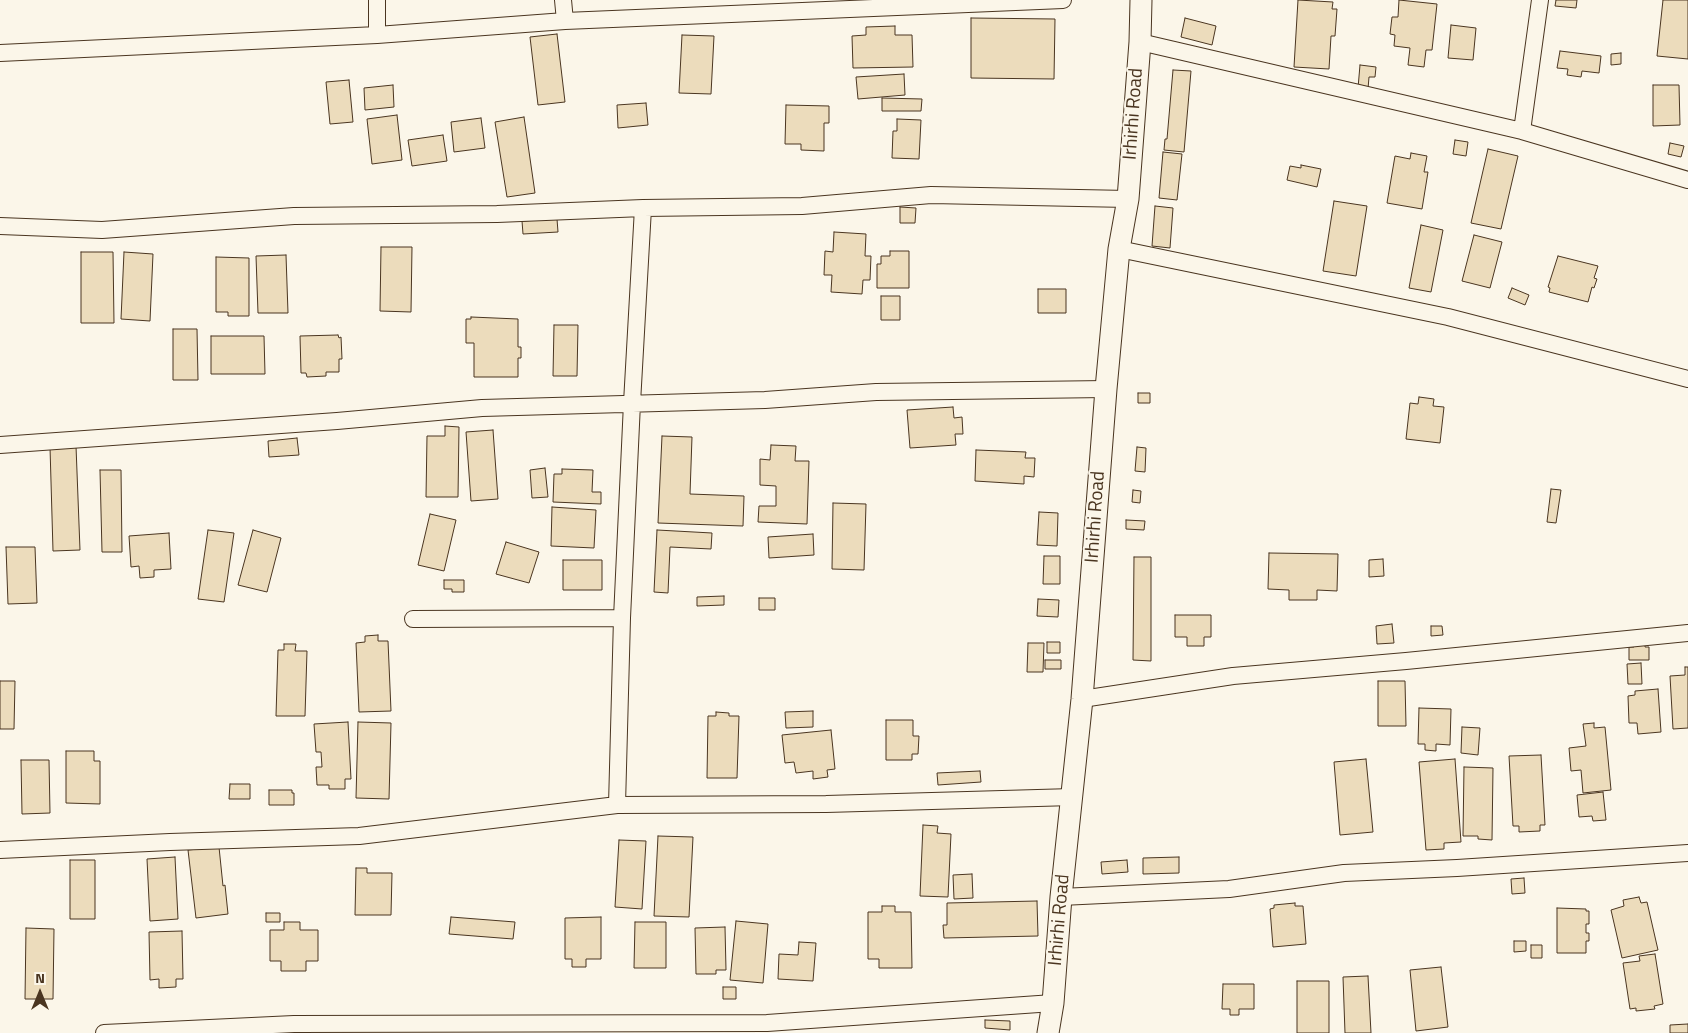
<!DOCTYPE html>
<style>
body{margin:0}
#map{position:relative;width:1688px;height:1033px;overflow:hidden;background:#fbf6e9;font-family:"Titillium Web",sans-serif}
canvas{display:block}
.north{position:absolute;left:15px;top:968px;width:50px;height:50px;-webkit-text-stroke:4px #fbf6e9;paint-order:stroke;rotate:0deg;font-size:14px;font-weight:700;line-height:20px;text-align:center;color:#4a3520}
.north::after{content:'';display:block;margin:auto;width:18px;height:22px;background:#4a3520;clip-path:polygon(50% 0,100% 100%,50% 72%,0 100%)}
</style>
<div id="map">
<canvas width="1688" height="1033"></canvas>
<div class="north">N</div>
</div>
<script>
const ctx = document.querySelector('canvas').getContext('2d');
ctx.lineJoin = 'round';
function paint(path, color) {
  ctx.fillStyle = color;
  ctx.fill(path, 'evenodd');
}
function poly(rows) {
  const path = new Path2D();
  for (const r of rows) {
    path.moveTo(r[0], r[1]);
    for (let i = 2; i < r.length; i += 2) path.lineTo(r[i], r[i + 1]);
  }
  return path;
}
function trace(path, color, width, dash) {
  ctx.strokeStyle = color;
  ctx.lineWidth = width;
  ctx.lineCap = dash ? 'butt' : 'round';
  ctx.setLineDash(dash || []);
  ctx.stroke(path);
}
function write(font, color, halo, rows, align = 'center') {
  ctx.font = font + ' "Titillium Web",sans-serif';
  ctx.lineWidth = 4;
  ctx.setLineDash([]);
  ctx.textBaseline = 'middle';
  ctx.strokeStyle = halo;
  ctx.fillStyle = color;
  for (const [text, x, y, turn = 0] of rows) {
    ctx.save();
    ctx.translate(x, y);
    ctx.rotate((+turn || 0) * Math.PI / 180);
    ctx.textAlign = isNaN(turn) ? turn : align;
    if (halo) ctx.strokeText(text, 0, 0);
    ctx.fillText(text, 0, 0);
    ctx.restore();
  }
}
const building = poly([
 [1298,0,1333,2,1332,9,1337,9,1335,36,1331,36,1329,69,1294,67,1298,0],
 [1399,0,1437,4,1432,50,1426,50,1424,67,1408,65,1410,48,1394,46,1395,35,1390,34,1392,17,1398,17,1399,0],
 [1556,0,1577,0,1576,8,1555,6,1556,0],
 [1663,0,1688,0,1688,59,1657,56,1663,0],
 [971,18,1055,19,1054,79,971,78,971,18],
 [1185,18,1216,26,1212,45,1181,37,1185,18],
 [1451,25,1476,28,1473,60,1448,58,1451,25],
 [895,26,895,35,912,35,913,67,853,68,852,36,866,35,866,27,895,26],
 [557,34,565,102,538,105,530,37,557,34],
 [682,35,714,36,711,94,679,93,682,35],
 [1560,51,1601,56,1599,73,1582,71,1581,77,1567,75,1568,69,1557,68,1560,51],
 [1621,53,1621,64,1611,65,1611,54,1621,53],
 [1360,65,1376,67,1375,77,1369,77,1368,89,1358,88,1360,65],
 [1173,70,1191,71,1184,152,1164,150,1165,139,1167,139,1173,70],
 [904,74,905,95,858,99,856,77,904,74],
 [349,80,353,122,330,124,326,82,349,80],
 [393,85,394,107,365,110,364,88,393,85],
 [1653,85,1679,85,1680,125,1653,126,1653,85],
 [882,98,922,99,921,111,882,111,882,98],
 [646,103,648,125,618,128,617,105,646,103],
 [786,105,829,106,829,123,824,123,824,151,801,150,801,144,785,144,786,105],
 [397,115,402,160,372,164,367,119,397,115],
 [524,117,535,193,507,197,495,122,524,117],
 [481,118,485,148,454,152,451,122,481,118],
 [897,119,921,120,919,159,892,158,893,131,897,131,897,119],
 [443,135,447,161,412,166,408,140,443,135],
 [1455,140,1468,142,1466,156,1453,154,1455,140],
 [1670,143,1684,146,1681,157,1668,154,1670,143],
 [1488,149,1518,156,1501,229,1471,223,1488,149],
 [1163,152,1182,154,1177,200,1159,198,1163,152],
 [1411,153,1427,156,1424,172,1428,172,1422,209,1387,203,1395,156,1410,159,1411,153],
 [1301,165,1321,169,1317,187,1287,180,1290,166,1301,168,1301,165],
 [1334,201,1367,206,1356,276,1323,271,1334,201],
 [1155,206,1173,208,1170,248,1152,246,1155,206],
 [900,207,916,208,915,223,900,223,900,207],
 [557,219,558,232,523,234,522,221,557,219],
 [1421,225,1443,230,1431,292,1409,288,1421,225],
 [834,232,866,234,865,256,871,256,870,280,863,280,862,294,831,292,832,275,824,275,825,251,833,252,834,232],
 [1474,235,1502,242,1490,288,1462,281,1474,235],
 [381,247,412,247,411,312,380,311,381,247],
 [890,251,909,251,909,288,877,288,877,264,881,264,881,256,890,256,890,251],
 [81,252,113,252,114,323,81,323,81,252],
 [124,252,153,254,150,321,121,319,124,252],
 [286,255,288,313,258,313,256,256,286,255],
 [1558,256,1598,266,1594,278,1597,279,1594,288,1592,287,1588,302,1549,292,1550,288,1548,287,1558,256],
 [216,257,249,258,249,316,228,316,228,312,216,312,216,257],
 [1512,288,1529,295,1525,305,1508,298,1512,288],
 [1038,289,1066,289,1066,313,1038,313,1038,289],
 [881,296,900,296,900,320,881,320,881,296],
 [471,317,518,319,518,347,521,347,521,358,518,358,518,377,474,377,474,343,466,343,466,319,471,319,471,317],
 [554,325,578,325,577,376,553,376,554,325],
 [173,329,197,329,198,380,173,380,173,329],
 [338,335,339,338,341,337,342,359,339,359,339,372,326,372,326,376,307,377,306,373,301,373,300,336,338,335],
 [211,336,264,336,265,374,211,374,211,336],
 [1138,393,1150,393,1150,403,1138,403,1138,393],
 [1419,397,1434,399,1433,406,1444,407,1440,443,1406,439,1410,403,1418,404,1419,397],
 [953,407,954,418,962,417,963,434,955,434,956,445,910,448,907,410,953,407],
 [445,426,459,427,458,497,426,497,427,436,445,436,445,426],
 [493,430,498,499,471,501,466,432,493,430],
 [662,436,692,437,690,494,744,496,743,526,658,523,662,436],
 [297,438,299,455,269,457,268,441,297,438],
 [771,445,796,446,795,461,809,461,807,524,758,522,759,506,776,506,776,486,760,485,760,459,770,460,771,445],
 [76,446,80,550,53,551,50,447,76,446],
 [1137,447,1146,448,1145,472,1135,471,1137,447],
 [976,450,1026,452,1025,458,1035,458,1034,477,1024,476,1024,484,975,481,976,450],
 [545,468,548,497,532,498,530,470,545,468],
 [562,469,593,470,592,492,601,492,601,504,553,502,554,474,562,474,562,469],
 [100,470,121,470,122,552,102,552,100,470],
 [1551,489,1561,490,1556,523,1547,522,1551,489],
 [1133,490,1141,491,1140,503,1132,502,1133,490],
 [833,503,866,504,864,570,832,569,833,503],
 [552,507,596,510,594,548,551,546,552,507],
 [1039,512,1058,513,1057,546,1037,545,1039,512],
 [430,514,456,520,444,571,418,565,430,514],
 [1126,520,1145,521,1144,530,1126,529,1126,520],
 [208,530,234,533,224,602,198,599,208,530],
 [253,530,281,538,267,592,238,585,253,530],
 [657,530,712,533,711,549,670,547,668,593,654,592,657,530],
 [169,533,171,569,154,570,154,577,140,578,139,566,131,567,129,536,169,533],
 [813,534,814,555,769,558,768,537,813,534],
 [506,542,539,552,529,583,496,574,506,542],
 [6,547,35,547,37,603,8,604,6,547],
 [1269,553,1338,554,1337,591,1317,590,1317,600,1289,600,1289,590,1268,589,1269,553],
 [1044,556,1060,556,1060,584,1043,584,1044,556],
 [1134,557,1151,557,1151,661,1133,660,1134,557],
 [1383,559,1384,576,1369,577,1369,560,1383,559],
 [563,560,602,560,602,590,563,590,563,560],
 [444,580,464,580,464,592,452,592,452,589,444,589,444,580],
 [724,596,724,605,697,606,697,597,724,596],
 [759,598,775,598,775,610,759,610,759,598],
 [1038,599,1059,600,1058,617,1037,616,1038,599],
 [1175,615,1211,615,1211,637,1204,637,1204,646,1187,646,1187,637,1175,637,1175,615],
 [1392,624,1394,643,1377,644,1376,626,1392,624],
 [1431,626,1442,626,1443,635,1431,636,1431,626],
 [378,635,378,641,388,641,391,711,359,712,356,643,365,642,365,636,378,635],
 [1047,642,1060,642,1060,653,1047,653,1047,642],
 [1634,642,1645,642,1645,647,1649,647,1649,660,1629,660,1629,647,1634,647,1634,642],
 [1028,643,1044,643,1043,672,1027,672,1028,643],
 [284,644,296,644,295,651,307,651,305,716,276,716,278,650,284,650,284,644],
 [1045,660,1061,660,1061,669,1045,669,1045,660],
 [1641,663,1642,684,1628,684,1627,664,1641,663],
 [1685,667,1688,667,1688,728,1673,729,1670,676,1685,675,1685,667],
 [0,681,15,681,14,729,0,729,0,681],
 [1378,681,1405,681,1406,726,1378,726,1378,681],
 [1658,689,1661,732,1638,734,1637,723,1629,723,1628,696,1635,695,1635,691,1658,689],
 [1419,708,1451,709,1450,745,1436,744,1436,751,1425,750,1425,744,1418,744,1419,708],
 [813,711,813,727,786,728,785,712,813,711],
 [716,712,729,713,729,716,739,716,737,778,707,778,708,716,716,716,716,712],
 [886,720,913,720,913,736,919,736,918,754,912,754,912,760,886,760,886,720],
 [348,722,351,779,345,779,345,789,329,789,329,785,317,785,316,767,322,767,321,752,316,752,314,724,348,722],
 [358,722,391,723,389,799,356,798,358,722],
 [1594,723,1594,728,1605,727,1611,790,1583,793,1581,770,1571,771,1569,748,1586,746,1583,724,1594,723],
 [1462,727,1480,728,1478,755,1461,753,1462,727],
 [831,730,835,769,827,770,828,777,813,779,813,771,796,773,794,762,785,763,782,735,831,730],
 [66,751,94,751,94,761,100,761,100,804,66,803,66,751],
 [1541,755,1545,825,1540,825,1540,831,1519,832,1519,826,1513,826,1509,756,1541,755],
 [1366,759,1373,832,1340,835,1334,762,1366,759],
 [1455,759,1461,842,1444,843,1444,849,1426,850,1419,762,1455,759],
 [21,760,49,760,50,813,22,814,21,760],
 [1464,767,1493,768,1492,840,1478,839,1478,836,1463,836,1464,767],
 [980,771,981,782,938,785,937,773,980,771],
 [230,784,250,784,250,799,229,799,230,784],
 [269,790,292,790,292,793,294,793,294,805,269,805,269,790],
 [1603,792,1606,820,1593,821,1592,816,1579,817,1577,795,1603,792],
 [923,825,938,826,937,833,951,834,948,897,920,896,923,825],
 [658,836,693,837,689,917,654,916,658,836],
 [619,840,646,841,642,909,615,907,619,840],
 [219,847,223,886,225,885,228,914,196,918,188,850,219,847],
 [175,857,178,919,150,921,147,859,175,857],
 [1179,857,1179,873,1143,874,1143,858,1179,857],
 [70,860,95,860,95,919,70,919,70,860],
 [1127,860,1128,872,1102,874,1101,862,1127,860],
 [356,868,367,868,367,873,392,873,391,915,355,915,356,868],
 [972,874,973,898,954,899,953,875,972,874],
 [1524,878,1525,893,1512,894,1511,879,1524,878],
 [1639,897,1641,903,1647,902,1658,950,1622,958,1611,910,1624,906,1623,900,1639,897],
 [1037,901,1038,936,944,938,943,925,947,925,947,903,1037,901],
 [1295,903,1295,906,1303,906,1306,944,1273,947,1270,909,1274,908,1274,905,1295,903],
 [882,906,895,906,895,912,911,912,912,968,879,968,879,959,868,959,868,912,882,912,882,906],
 [1557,908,1586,909,1586,911,1589,911,1589,924,1586,924,1586,933,1589,933,1589,941,1586,941,1586,953,1557,953,1557,908],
 [266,913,280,913,280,922,266,922,266,913],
 [451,917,515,922,513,939,449,934,451,917],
 [601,917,601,959,586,959,586,967,572,967,572,959,565,959,565,918,601,917],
 [736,921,768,924,763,983,730,980,736,921],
 [284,922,300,922,300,930,318,930,318,961,306,961,306,971,281,971,281,961,270,961,270,930,284,930,284,922],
 [635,922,666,922,666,968,634,968,635,922],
 [725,927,726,970,716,970,716,974,696,974,695,928,725,927],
 [26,928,54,929,53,999,25,999,26,928],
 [182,931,183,979,176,979,176,987,159,988,159,979,150,980,149,932,182,931],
 [1514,941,1526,941,1526,951,1514,952,1514,941],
 [799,942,816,943,813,981,778,979,779,954,798,955,799,942],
 [1531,945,1542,945,1542,958,1531,958,1531,945],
 [1655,954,1663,1004,1654,1006,1655,1009,1636,1011,1636,1008,1630,1009,1623,963,1640,961,1639,956,1655,954],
 [1441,967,1448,1027,1416,1031,1410,970,1441,967],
 [1368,976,1371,1033,1345,1033,1343,977,1368,976],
 [1297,981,1329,981,1329,1033,1297,1033,1297,981],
 [1223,984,1254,984,1254,1009,1239,1009,1239,1015,1230,1015,1230,1009,1222,1009,1223,984],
 [723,987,736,987,736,999,723,999,723,987],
 [985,1020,1010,1021,1010,1030,985,1028,985,1020],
 [1688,1024,1688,1033,1670,1033,1670,1025,1688,1024]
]);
paint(building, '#ecdcbc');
trace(building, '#4a3520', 1);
const minor = poly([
 [377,0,377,35],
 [563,0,565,21],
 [1140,42,1522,131,1688,180],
 [0,53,377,35,565,21,1063,0],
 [1522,131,1540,0],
 [0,226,102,230,294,216,497,214,643,208,802,206,931,195,1128,199],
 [1119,249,1448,317,1688,379],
 [0,445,337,421,482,408,765,400,876,392,1106,389],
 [413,619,622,618],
 [1082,699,1233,676,1406,661,1688,633],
 [617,805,622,618,632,403,643,208],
 [0,850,170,842,359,836,617,805,826,804,1073,797],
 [1061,897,1229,889,1344,873,1457,868,1688,853],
 [104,1033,294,1024,767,1023,1053,1003]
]);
const tertiary = poly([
 [1048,1033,1053,1003,1061,897,1082,699,1106,389,1119,249,1128,199,1140,42,1141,0]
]);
trace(minor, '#4a3520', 18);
trace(tertiary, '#4a3520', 23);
trace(minor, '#fbf6e9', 16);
trace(tertiary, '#fbf6e9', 21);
write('19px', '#4a3520', '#fbf6e9', [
 ["Irhirhi Road",1134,114,-86],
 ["Irhirhi Road",1096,517,-86],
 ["Irhirhi Road",1060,920,-85]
]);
</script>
